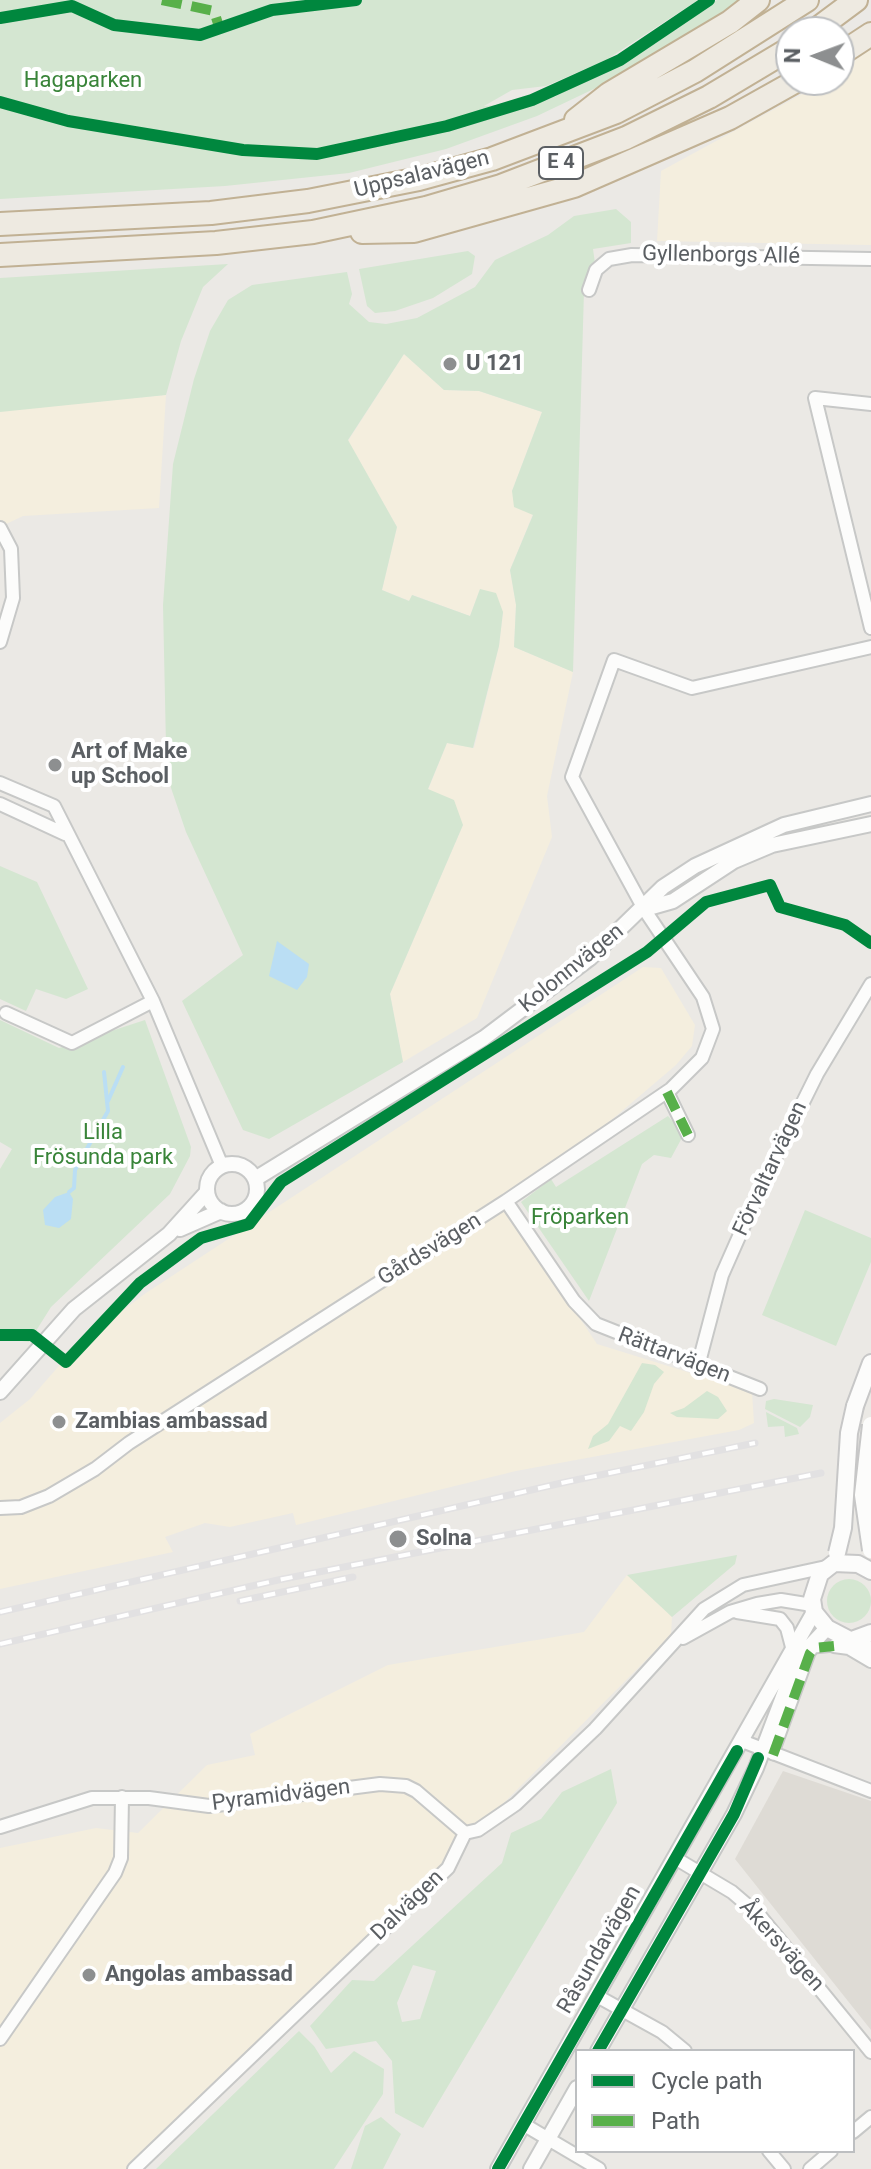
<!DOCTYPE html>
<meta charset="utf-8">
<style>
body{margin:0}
#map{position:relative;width:871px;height:2169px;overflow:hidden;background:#ebe9e5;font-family:Roboto,sans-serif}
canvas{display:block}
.legend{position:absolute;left:575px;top:2049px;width:280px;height:104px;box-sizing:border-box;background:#fff;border:2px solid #bdbfc1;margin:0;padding:10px 14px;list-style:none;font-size:24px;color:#5b5f63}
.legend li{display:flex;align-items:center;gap:16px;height:40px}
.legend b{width:40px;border:2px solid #bdbfc1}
.north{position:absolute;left:775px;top:16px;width:80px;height:80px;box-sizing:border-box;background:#fff;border:2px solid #bdbfc1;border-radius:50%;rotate:271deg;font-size:22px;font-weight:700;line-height:32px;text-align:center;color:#5b5f63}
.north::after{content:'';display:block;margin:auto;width:28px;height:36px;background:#8d8f90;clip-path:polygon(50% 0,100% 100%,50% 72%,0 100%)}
</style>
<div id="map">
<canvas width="871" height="2169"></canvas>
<ul class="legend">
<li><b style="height:10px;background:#00873e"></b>Cycle path</li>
<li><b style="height:10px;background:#58b04a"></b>Path</li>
</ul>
<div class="north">N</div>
</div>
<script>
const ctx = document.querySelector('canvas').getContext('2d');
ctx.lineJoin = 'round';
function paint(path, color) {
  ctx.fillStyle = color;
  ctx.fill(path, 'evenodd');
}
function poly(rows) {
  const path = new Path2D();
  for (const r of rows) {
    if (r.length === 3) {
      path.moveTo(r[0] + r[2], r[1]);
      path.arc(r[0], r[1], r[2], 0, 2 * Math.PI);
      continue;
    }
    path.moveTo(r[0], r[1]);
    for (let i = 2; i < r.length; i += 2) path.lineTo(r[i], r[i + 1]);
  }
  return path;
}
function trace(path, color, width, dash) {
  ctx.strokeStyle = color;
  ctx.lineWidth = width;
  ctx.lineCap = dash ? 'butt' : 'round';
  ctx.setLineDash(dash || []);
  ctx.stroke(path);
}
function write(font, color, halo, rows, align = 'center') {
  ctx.font = font + ' Roboto,sans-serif';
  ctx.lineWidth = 8;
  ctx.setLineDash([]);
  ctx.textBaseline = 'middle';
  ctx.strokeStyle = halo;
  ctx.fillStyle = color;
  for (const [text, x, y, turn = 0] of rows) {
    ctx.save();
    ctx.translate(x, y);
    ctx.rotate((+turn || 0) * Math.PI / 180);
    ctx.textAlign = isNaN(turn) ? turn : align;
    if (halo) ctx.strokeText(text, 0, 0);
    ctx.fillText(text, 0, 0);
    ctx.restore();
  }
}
paint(poly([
 [871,49,871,245,657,241,661,171,828,80,839,80,839,72],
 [404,354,444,390,479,391,542,412,512,491,533,514,510,570,516,605,514,647,573,672,547,796,552,837,477,1018,403,1062,390,994,463,825,428,790,447,743,474,748,499,646,503,612,480,589,470,616,413,595,410,601,382,590,397,527,348,441],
 [166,395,159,508,23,516,0,527,0,411],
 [643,967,661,968,695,1025,692,1046,676,1065,507,1209,597,1344,752,1392,754,1423,739,1430,516,1471,296,1525,293,1513,230,1527,205,1523,165,1537,173,1552,0,1589,0,1423,30,1399,79,1343,146,1293],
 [627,1575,672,1617,671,1635,448,1859,127,2169,0,2169,0,1848,96,1828,138,1833,207,1765,255,1755,250,1734,388,1665,584,1632]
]), '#f4eede');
paint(poly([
 [783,1771,871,1801,871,2030,735,1859]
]), '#dedbd5');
paint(poly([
 [0,0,698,0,606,60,546,86,512,90,484,106,499,105,498,116,556,96,656,43,717,0,744,0,600,86,537,116,446,149,349,173,225,186,0,199],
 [616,209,631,222,631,243,593,249,595,263,584,291,573,672,514,647,516,605,510,570,533,515,514,507,512,491,542,412,479,391,444,390,404,354,348,440,397,527,382,590,409,601,412,595,470,616,480,589,496,593,503,612,499,646,473,748,447,743,428,789,454,800,463,825,390,994,403,1062,269,1139,243,1130,182,1001,243,955,186,832,169,782,166,746,163,605,173,464,194,379,210,331,228,300,252,285,347,272,352,294,349,304,369,322,386,324,417,318,475,287,495,260,548,235,574,216],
 [468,251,475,256,472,274,433,298,395,311,375,313,367,306,359,269],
 [228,264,203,287,181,341,166,395,0,412,0,278],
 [0,866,37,882,88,989,66,999,36,989,26,1011,0,999],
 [0,1020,59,1048,145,1020,191,1147,190,1156,170,1194,51,1307,29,1342,0,1338,0,1169,12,1149,0,1142],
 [668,1116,684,1134,671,1158,654,1155,642,1164,589,1301,521,1202,551,1179,556,1187],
 [805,1210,871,1238,871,1262,836,1346,762,1315],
 [642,1363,655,1365,664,1372,654,1384,644,1412,631,1431,620,1426,609,1441,588,1449,593,1436,608,1424],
 [707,1391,718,1397,727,1411,718,1419,677,1417,670,1413,684,1408],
 [774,1399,813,1405,810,1417,800,1427,765,1409,766,1401],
 [766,1412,797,1428,799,1434,785,1437,784,1426,768,1427],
 [737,1555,735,1564,672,1617,627,1575],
 [849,1601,22],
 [611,1769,617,1803,423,2128,395,2113,392,2061,376,2041,326,2049,310,2026,352,1980,374,1981,502,1863,511,1833,541,1819,562,1792],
 [413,1965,436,1971,420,2019,402,2022,397,2003],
 [299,2031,314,2046,331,2073,354,2051,384,2069,383,2094,334,2169,156,2169],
 [381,2117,401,2134,383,2169,351,2169,365,2126]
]), '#d4e6d1');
paint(poly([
 [277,941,309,964,307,977,297,990,269,976],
 [69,1192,73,1199,71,1219,59,1228,45,1225,43,1210,55,1197]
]), '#badef4');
trace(poly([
 [108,1101,123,1067],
 [69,1192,74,1188,75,1170,108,1111,104,1072]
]), '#badef4', 4);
const pedestrian = poly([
 [773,1755,810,1653,814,1648,834,1646]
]);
const minor = poly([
 [589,290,596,270,609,259,632,255,871,259],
 [871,404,815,398,871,628],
 [0,528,11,549,13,598,0,642],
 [0,783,54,806,153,1001,222,1166],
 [0,804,65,834],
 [6,1013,72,1043,153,1001],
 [667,1092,688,1135],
 [506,1201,574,1301,596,1324,760,1389],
 [698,1366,722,1275,760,1189,817,1074,871,984],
 [0,1508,21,1507,49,1496,95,1469,129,1443,506,1201,671,1089,702,1058,713,1029,703,997,644,909,572,777,614,660,692,688,871,647],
 [737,1612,780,1619,787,1628,792,1647],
 [683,1638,730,1612,757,1604,781,1600,812,1605],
 [834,1646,849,1648,871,1661],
 [742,1741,871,1791],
 [0,1827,92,1798,149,1798,209,1806,380,1784,406,1786,416,1791,465,1833],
 [465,1833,478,1830,516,1804,595,1729,704,1609,743,1585,826,1567],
 [675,1858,732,1892,760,1916,871,2052],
 [597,1996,662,2032,685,2051],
 [0,2039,115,1873,121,1858,122,1797],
 [523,2124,599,2169],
 [853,2132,871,2117],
 [769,2151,784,2169],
 [134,2169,448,1868,465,1833],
 [810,2169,831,2151]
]);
const tertiary = poly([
 [645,909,673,901,734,861,772,845,871,824],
 [232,1189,25],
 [255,1179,484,1038,590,958,663,887,695,866,784,825,871,804],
 [180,1229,221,1211],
 [0,1392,74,1309,169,1234,207,1192],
 [598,2051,734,1814,756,1768,797,1660,827,1628],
 [498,2169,814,1612],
 [531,2169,577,2088]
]);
const secondary = poly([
 [855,1406,871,1363],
 [871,1571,858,1564,834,1563,820,1574,812,1599,814,1612,827,1628,871,1651],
 [852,1640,871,1633]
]);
const motorway = poly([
 [813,32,856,0],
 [839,55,871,34],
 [576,120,609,94,730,22,758,0],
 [0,224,211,213,308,201,419,179,492,159,616,112,695,71,807,0],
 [362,232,414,231,574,186,730,118,798,80],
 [0,255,216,243,313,232,426,208,501,186,626,138,709,97,791,48]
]);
trace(pedestrian, '#c7c8c7', 13);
trace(minor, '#c7c8c7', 16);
trace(tertiary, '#c7c8c7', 18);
trace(secondary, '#c7c7c7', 20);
trace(motorway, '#c1b194', 26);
trace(pedestrian, '#fcfcfb', 9);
trace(minor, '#fcfcfb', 12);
trace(tertiary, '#fcfcfb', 14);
trace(secondary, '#fcfcfb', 16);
trace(motorway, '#eeeae1', 22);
const rail = poly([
 [240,1601,353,1577],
 [0,1612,566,1482,755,1443],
 [0,1644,278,1580,821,1473]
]);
trace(rail, '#e2e1e2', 7);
trace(rail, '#fff', 4, [12]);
const secondaryBridge = poly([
 [871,1425,863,1495,871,1550],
 [837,1553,843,1528,849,1433,855,1406]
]);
trace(secondaryBridge, '#c7c7c7', 20, []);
trace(secondaryBridge, '#fcfcfb', 16);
trace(poly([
 [162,0,214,11,220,30],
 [667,1092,688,1135],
 [773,1755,810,1653,814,1648,834,1646]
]), '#58b04a', 10, [20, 10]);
trace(poly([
 [0,18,72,6,114,25,200,35,272,10,356,0],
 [0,102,68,121,243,150,317,154,447,126,532,100,620,60,709,0],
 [0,1335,32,1335,66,1362,140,1283,201,1238,249,1224,281,1182,647,952,706,902,770,885,780,907,845,925,871,943],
 [598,2051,734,1814,758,1758],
 [498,2169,737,1751]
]), '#00873e', 12);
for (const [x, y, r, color] of [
 [450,364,8,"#8d8f90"],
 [55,765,8,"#8d8f90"],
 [59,1422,8,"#8d8f90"],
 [398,1539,10,"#8d8f90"],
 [89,1975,8,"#8d8f90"]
]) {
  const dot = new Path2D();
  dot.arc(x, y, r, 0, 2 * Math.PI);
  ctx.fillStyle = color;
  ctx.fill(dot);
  trace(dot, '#fff', 3);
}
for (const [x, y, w] of [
 [561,163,44]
]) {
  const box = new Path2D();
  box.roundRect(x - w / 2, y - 16, w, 32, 6);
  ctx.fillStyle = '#fff';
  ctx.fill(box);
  trace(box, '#5b5f63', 2);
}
write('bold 20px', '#5b5f63', null, [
 ["E 4",561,163]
]);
write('22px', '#398439', '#fff', [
 ["Hagaparken",83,81],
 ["Lilla",103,1133],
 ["Frösunda park",103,1158],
 ["Fröparken",580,1218]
]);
write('22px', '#5b5f63', '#fff', [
 ["Uppsalavägen",422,175,-14],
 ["Gyllenborgs Allé",721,256,1],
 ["Kolonnvägen",572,969,-39],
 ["Förvaltarvägen",771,1169,-65],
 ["Gårdsvägen",430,1250,-32],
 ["Rättarvägen",674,1356,21],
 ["Pyramidvägen",281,1796,-7],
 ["Dalvägen",408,1906,-44],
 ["Åkersvägen",781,1946,48],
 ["Råsundavägen",600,1950,-60]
]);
write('bold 22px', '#5b5f63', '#fff', [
 ["U 121",466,364],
 ["Art of Make",71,752],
 ["up School",71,777],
 ["Zambias ambassad",75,1422],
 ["Solna",416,1539],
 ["Angolas ambassad",105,1975]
], 'left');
</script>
